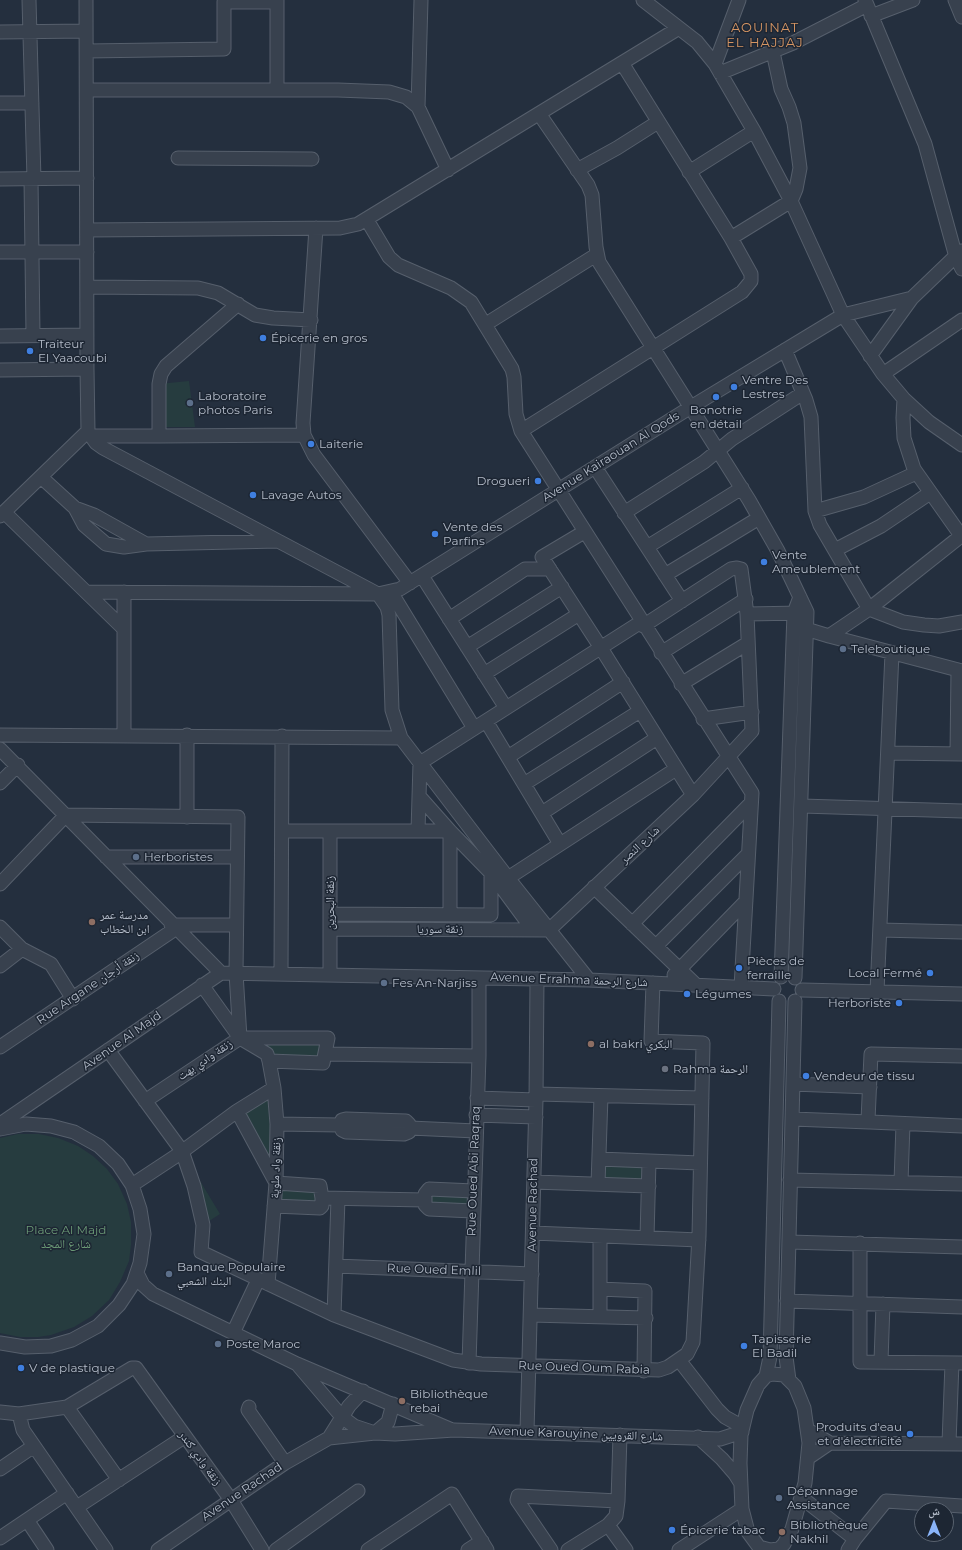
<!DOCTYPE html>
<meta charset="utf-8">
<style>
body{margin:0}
#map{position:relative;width:962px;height:1550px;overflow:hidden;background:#242f3e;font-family:Montserrat,"Noto Naskh Arabic",sans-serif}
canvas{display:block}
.north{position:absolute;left:914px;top:1502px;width:40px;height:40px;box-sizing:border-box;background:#1d2633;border:1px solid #59626f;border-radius:50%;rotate:0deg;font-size:11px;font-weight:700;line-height:16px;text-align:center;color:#b4bcc9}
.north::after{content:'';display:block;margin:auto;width:14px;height:18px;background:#8ab4f8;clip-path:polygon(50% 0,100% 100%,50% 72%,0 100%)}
</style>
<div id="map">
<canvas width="962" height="1550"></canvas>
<div class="north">ش</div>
</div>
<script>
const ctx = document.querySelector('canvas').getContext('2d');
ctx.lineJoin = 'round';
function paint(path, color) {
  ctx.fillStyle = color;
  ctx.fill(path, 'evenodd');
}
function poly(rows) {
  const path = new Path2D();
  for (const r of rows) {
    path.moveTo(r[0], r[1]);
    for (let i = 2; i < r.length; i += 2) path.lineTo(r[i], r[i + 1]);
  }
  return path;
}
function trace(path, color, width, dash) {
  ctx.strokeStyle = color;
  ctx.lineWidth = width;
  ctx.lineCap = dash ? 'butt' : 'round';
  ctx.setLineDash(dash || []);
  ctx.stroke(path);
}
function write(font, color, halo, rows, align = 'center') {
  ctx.font = font + ' Montserrat,"Noto Naskh Arabic",sans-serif';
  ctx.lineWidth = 3;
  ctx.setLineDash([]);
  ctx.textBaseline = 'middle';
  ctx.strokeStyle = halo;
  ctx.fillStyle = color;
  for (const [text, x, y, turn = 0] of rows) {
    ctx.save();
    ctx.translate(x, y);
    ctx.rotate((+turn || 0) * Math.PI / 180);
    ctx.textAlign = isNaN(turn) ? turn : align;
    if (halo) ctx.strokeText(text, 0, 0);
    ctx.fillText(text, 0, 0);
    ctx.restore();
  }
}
paint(poly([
 [189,381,195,427,159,427,159,384],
 [240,1038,327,1039,322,1062,269,1058],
 [274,1088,276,1183,322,1190,322,1206,274,1206,276,1183,241,1112],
 [18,1134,39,1134,58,1138,78,1146,93,1156,107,1169,118,1184,127,1204,131,1222,131,1245,129,1261,120,1282,109,1300,92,1316,74,1327,51,1335,38,1337,20,1337,0,1333,0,1138],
 [182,1151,220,1214,203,1225],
 [599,1159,649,1161,649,1186,598,1184],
 [425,1191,474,1191,473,1211,429,1209]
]), '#263c3f');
const minor = poly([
 [29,0,34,179],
 [86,0,87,369,88,431,91,436,96,443,103,448,378,594,387,607,389,615,392,710,401,738,508,878,589,980],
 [277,0,277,90],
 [643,0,697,42,715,64,754,131,791,201,843,315,883,374,904,399,929,422,962,445],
 [865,0,925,144,956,257,962,269],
 [955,0,962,17],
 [871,16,913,0],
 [0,32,86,31],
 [87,51,224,49,224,2,277,2],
 [715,64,739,0],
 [720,73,793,43,867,5],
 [87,90,338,90,389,92,406,97,418,107,448,170],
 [0,103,32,103],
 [418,107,421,0],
 [540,115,588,185,592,195,596,247,599,262,749,500,778,551,807,612,795,978],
 [178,158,312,159],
 [577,170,617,148,658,122],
 [689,172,754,131],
 [0,179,87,178],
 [31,179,33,335],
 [367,220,389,257,398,265,451,288,471,302,512,369,514,377,516,414,521,431,752,793,741,987],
 [316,228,303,423,304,435,314,455,410,583],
 [87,230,340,228,358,224,679,28],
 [731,238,791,201,796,189,800,168,794,123,789,107,781,89,773,52],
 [0,252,87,252],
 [87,287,198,288,218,293,255,315,273,318,311,320],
 [238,304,166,366,161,374,159,384,159,436,304,435],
 [486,324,596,255],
 [0,336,87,335],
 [785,350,806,400,811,417,815,511,820,525,869,609,903,622,924,625,939,626,962,622],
 [870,356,912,298,961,251],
 [0,370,87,369],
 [883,374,962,320],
 [904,399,903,418,904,438,914,469,962,537],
 [521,431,742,292,751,281,751,274,731,238,622,63],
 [91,436,159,436],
 [595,467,682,601],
 [41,477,75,508,84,525,106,544,124,547,146,544,278,541],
 [75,508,94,515,146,544],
 [815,511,864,497,916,473],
 [4,512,123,628],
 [624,513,704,462,732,439,803,393],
 [0,516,88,431],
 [584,532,542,557,601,648,693,795],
 [647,547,742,488],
 [835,550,881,526,930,493],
 [665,575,759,518],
 [422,576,506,708],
 [88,592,378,594,400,589,691,407,843,315,912,298],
 [124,592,124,735],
 [391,592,474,728],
 [747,614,801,613],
 [449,619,525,569,550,569],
 [799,629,806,629,829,636,869,609,961,536],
 [829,636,962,671],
 [467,647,562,587],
 [661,653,746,599],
 [484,674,579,614],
 [681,684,748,643],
 [703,719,752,712],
 [486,721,560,844],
 [0,735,401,738],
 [187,735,187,817],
 [0,749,221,973],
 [889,753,962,754],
 [957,754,958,670],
 [508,757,623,682],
 [0,783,18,765],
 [524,784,640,711],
 [419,796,450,831,491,873,533,930],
 [802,806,962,811],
 [542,813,657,738],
 [282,831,450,831],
 [330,831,330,974],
 [418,831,420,763,641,622],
 [450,831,450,915],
 [106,857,237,857],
 [508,878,676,769],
 [0,884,66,815,238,817,236,973,240,1038],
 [594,887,696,985],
 [330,914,491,915,491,873],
 [632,924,751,803],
 [171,925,236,925],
 [0,927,22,949,51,964,73,999],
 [330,929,549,930,693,795,752,731,747,614,741,569,737,568,731,569,643,626],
 [880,930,962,932],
 [656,946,748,854],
 [0,966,22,949],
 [221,973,589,980,774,989],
 [281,973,282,736],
 [674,975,746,901],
 [781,977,794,613,800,597],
 [202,985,240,1038,267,1054,269,1061,274,1088,277,1124,276,1183,268,1284],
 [802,990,962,994],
 [877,992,892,653],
 [0,1047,175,929],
 [108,1050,182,1151,194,1186,203,1225,201,1252,334,1315,453,1360,481,1364,659,1370,668,1367,687,1354,693,1342,699,1236,703,1043,651,1041,653,983],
 [325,1054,479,1056],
 [962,1056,871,1054,868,1120,870,1122,962,1126],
 [793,1084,870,1087],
 [536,1094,702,1098],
 [477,1098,536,1100],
 [145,1101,240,1038,328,1038,323,1063,269,1061],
 [237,1111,276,1183,320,1186,322,1198],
 [476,1115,536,1117],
 [793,1119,869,1122],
 [0,1124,221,973],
 [277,1124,340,1125,342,1120,346,1119,406,1121,409,1124,410,1128,476,1131],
 [340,1125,342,1130,346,1132,404,1134,409,1132,410,1128],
 [0,1129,26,1124,51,1126,74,1132,99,1146,118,1164,132,1185,140,1209,144,1234,140,1263,133,1284,119,1305,98,1326,72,1340,51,1346,25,1347,0,1343],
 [599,1159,700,1163],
 [790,1180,962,1184],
 [534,1182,649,1186],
 [901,1182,903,1124],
 [598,1184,601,1096],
 [132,1185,176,1156,237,1111,274,1088],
 [274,1206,320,1208,322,1206,322,1198,425,1200],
 [473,1211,429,1209,425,1205,425,1194,429,1189,474,1191],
 [533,1233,699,1240],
 [647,1238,649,1161],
 [789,1242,962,1247],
 [860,1243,860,1362,962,1363],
 [336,1266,532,1274],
 [137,1273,143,1285,153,1294,297,1364,452,1430],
 [600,1289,645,1291,644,1371],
 [787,1301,962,1307],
 [334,1315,338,1199],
 [531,1315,646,1318],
 [600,1317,600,1236],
 [233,1333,258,1280],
 [679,1360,717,1409,725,1417,743,1427],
 [881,1361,883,1304],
 [469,1363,479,1056,479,978],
 [297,1364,342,1417,354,1426,375,1433,395,1434,454,1430,720,1439,742,1432],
 [772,1374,784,1375,795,1386,804,1408,809,1443,805,1483,792,1529,784,1544,779,1549,770,1550,759,1547,748,1532,742,1509,740,1463,741,1435,747,1410,758,1385,766,1376,772,1374],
 [766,1376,770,1357,779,1001],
 [789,1380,786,1357,795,1001],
 [67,1407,119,1480],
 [249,1407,248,1410,285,1463],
 [0,1412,19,1414,67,1407,132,1368,136,1368,231,1500,262,1550],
 [19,1414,23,1430,106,1550],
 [808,1430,830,1443,962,1444],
 [527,1432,536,1100,537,979],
 [698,1437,722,1459,735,1474,740,1482],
 [329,1438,349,1406,363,1391],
 [949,1443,952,1363],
 [808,1458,830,1443],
 [0,1469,34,1446],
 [802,1498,855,1539],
 [77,1507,184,1437],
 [27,1520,47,1550],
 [608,1525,626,1550],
 [0,1538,67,1493],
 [158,1550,285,1463,329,1438,375,1433,388,1422,393,1404],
 [276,1550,358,1491],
 [368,1550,452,1494,487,1550],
 [468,1550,482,1541],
 [551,1550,517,1500,518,1496,618,1501],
 [568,1550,608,1525,616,1516,618,1501,620,1435],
 [679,1550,742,1509],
 [848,1550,855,1539,886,1501,962,1506]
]);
trace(minor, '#565f6c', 15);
trace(minor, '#38414e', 13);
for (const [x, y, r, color] of [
 [263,338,4,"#3f7fe0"],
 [30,351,4,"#3f7fe0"],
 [734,387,4,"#3f7fe0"],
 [716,397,4,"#3f7fe0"],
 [190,403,4,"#5c6f8a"],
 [311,444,4,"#3f7fe0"],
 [538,481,4,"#3f7fe0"],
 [253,495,4,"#3f7fe0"],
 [435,534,4,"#3f7fe0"],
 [764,562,4,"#3f7fe0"],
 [843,649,4,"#5c6f8a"],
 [136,857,4,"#5c6f8a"],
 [92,922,4,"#8d6e63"],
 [739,968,4,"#3f7fe0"],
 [930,973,4,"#3f7fe0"],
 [384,983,4,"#5c6f8a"],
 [687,994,4,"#3f7fe0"],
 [899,1003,4,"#3f7fe0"],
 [591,1044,4,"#8d6e63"],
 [665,1069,4,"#6b7280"],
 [806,1076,4,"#3f7fe0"],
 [169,1274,4,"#5c6f8a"],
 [218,1344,4,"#5c6f8a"],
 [744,1346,4,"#3f7fe0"],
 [21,1368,4,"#3f7fe0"],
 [402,1401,4,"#8d6e63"],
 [910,1434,4,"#3f7fe0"],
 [779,1498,4,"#5c6f8a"],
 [672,1530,4,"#3f7fe0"],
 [782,1532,4,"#8d6e63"]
]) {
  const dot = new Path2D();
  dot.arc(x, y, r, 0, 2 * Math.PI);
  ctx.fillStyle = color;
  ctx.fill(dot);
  trace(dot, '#1d2633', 1.5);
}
write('12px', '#b4bcc9', '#1d2633', [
 ["Épicerie en gros",271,338],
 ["Traiteur",38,344],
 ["El Yaacoubi",38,358],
 ["Ventre Des",742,380],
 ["Lestres",742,394],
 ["Laboratoire",198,396],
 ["photos Paris",198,410],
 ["Bonotrie",716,410,"center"],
 ["en détail",716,424,"center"],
 ["Laiterie",319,444],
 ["Drogueri",530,481,"right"],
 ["Lavage Autos",261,495],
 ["Vente des",443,527],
 ["Parfins",443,541],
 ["Vente",772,555],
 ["Ameublement",772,569],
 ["Teleboutique",851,649],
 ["Herboristes",144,857],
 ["مدرسة عمر",100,915],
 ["ابن الخطاب",100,929],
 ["Pièces de",747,961],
 ["ferraille",747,975],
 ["Local Fermé",922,973,"right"],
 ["Fes An-Narjiss",392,983],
 ["Légumes",695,994],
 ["Herboriste",891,1003,"right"],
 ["al bakri البكري",599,1044],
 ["Rahma الرحمة",673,1069],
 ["Vendeur de tissu",814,1076],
 ["Banque Populaire",177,1267],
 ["البنك الشعبي",177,1281],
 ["Tapisserie",752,1339],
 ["El Badil",752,1353],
 ["Poste Maroc",226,1344],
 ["V de plastique",29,1368],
 ["Bibliothèque",410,1394],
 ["rebai",410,1408],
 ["Produits d'eau",902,1427,"right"],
 ["et d'électricité",902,1441,"right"],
 ["Dépannage",787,1491],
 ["Assistance",787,1505],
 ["Bibliothèque",790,1525],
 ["Nakhil",790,1539],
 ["Épicerie tabac",680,1530]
], 'left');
write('12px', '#b4bcc9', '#1d2633', [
 ["Avenue Kairaouan Al Qods",611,457,-32],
 ["شارع النصر",640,845,-43],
 ["زنقة البحرين",330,903,-90],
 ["زنقة سوريا",440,929],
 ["Avenue Errahma شارع الرحمة",569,980,2],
 ["Rue Argane زنقة أرجان",88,988,-34],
 ["Avenue Al Majd",122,1041,-35],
 ["زنقة وادي بهت",205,1060,-34],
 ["زنقة واد ملوية",276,1168,-88],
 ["Rue Oued Abi Raqraq",474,1171,-88],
 ["Avenue Rachad",533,1205,-89],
 ["Rue Oued Emlil",434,1270,2],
 ["Rue Oued Oum Rabia",584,1368,2],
 ["Avenue Karouyine شارع القرويين",576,1434,2],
 ["زنقة وادي كندر",200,1458,54],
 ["Avenue Rachad",242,1492,-34]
]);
write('12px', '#6b9a76', '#1d2633', [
 ["Place Al Majd",66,1230],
 ["شارع المجد",66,1244]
]);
ctx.letterSpacing = '1px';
write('13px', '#d59563', '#1d2633', [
 ["AOUINAT",765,28],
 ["EL HAJJAJ",765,43]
]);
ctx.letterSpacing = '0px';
</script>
